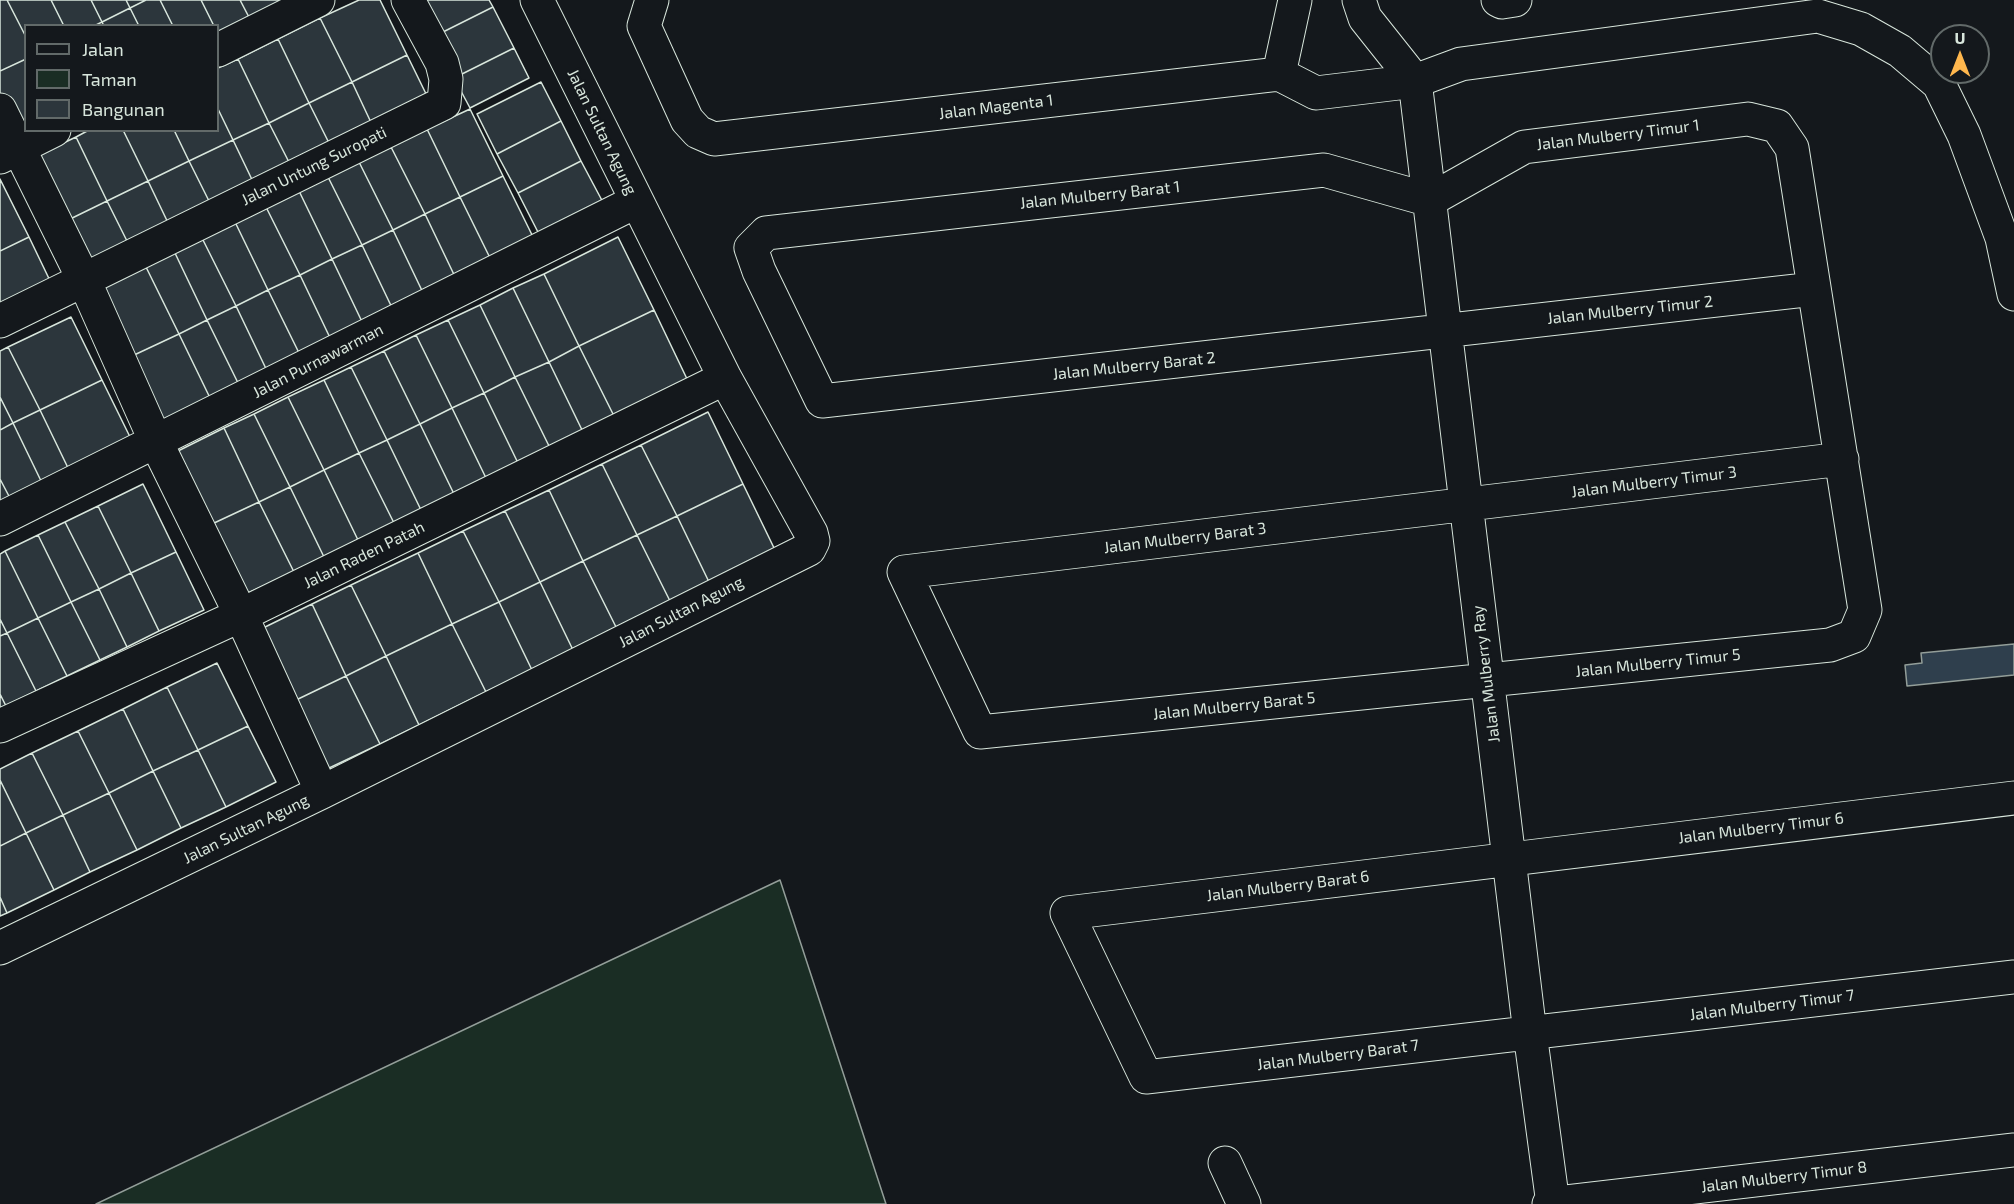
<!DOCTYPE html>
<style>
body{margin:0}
#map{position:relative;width:2014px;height:1204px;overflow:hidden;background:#14181c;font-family:"Exo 2",sans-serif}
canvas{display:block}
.legend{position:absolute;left:24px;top:24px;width:195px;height:108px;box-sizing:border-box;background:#14181c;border:2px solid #626a69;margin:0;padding:8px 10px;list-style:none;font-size:18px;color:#d8e6dc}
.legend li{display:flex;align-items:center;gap:12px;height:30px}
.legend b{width:30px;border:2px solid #626a69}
.north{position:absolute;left:1930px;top:24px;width:60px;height:60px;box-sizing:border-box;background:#14181c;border:2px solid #626a69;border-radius:50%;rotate:0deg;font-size:16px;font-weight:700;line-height:24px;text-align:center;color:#d8e6dc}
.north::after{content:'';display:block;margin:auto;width:21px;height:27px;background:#ffb74d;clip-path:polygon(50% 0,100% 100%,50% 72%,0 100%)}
</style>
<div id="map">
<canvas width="2014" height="1204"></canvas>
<ul class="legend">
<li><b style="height:8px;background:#14181c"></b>Jalan</li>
<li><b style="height:16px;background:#1a2d24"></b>Taman</li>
<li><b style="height:16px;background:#2c363c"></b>Bangunan</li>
</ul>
<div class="north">U</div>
</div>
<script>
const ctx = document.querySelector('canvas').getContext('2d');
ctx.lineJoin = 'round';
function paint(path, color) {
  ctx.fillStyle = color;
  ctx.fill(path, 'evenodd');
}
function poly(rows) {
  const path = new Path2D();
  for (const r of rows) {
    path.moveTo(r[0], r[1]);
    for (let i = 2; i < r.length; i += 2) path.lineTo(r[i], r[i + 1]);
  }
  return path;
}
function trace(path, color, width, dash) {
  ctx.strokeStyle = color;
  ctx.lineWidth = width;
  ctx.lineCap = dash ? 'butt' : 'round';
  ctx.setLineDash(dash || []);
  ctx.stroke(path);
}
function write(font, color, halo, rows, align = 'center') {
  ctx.font = font + ' "Exo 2",sans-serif';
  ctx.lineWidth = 4.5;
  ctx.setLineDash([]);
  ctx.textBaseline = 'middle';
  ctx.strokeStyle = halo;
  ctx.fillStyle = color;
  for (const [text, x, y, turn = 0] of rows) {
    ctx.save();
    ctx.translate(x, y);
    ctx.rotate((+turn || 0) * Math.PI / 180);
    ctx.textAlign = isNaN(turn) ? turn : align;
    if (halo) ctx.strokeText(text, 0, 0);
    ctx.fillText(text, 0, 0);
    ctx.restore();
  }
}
const green = poly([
 [780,880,886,1204,96,1204,780,880]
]);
paint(green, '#1a2d24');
trace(green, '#939e99', 1.5);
const water = poly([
 [2014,644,2014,675,1907,686,1905,665,1922,663,1921,653,2014,644]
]);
paint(water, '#2f3f4d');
trace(water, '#939e99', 1.5);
const building = poly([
 [0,0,7,0,26,37,26,59,0,71,0,0],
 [7,0,51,0,64,26,26,26,26,37,7,0],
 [51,0,91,0,102,22,94,26,64,26,51,0],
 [91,0,126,0,130,8,102,22,91,0],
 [126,0,146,0,130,8,126,0],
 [146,0,160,0,173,26,139,26,130,8,146,0],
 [160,0,201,0,214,26,173,26,160,0],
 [201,0,240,0,252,23,218,33,218,26,214,26,201,0],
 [240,0,278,0,282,8,252,23,240,0],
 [359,0,380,0,407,55,352,82,320,18,359,0],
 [418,0,489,0,493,7,433,37,418,0],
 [493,7,514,48,454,78,433,37,493,7],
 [130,8,139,26,104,26,102,22,130,8],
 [320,18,352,82,309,103,278,39,320,18],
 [278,39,309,103,269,123,238,59,278,39],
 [514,48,529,78,470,108,454,78,514,48],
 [407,55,431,104,375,131,352,82,407,55],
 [26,59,26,130,0,101,0,71,26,59],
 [238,59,269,123,233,140,218,109,218,68,238,59],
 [352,82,375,131,333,151,309,103,352,82],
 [541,82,561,121,497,154,477,114,541,82],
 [309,103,333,151,293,170,269,123,309,103],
 [218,109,233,140,189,161,174,130,218,130,218,109],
 [470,109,503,176,460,197,427,129,470,109],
 [561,121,581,161,518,193,497,154,561,121],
 [269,123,293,170,256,188,233,140,269,123],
 [427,129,460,197,425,214,391,147,427,129],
 [89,130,123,130,148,181,107,201,76,137,89,130],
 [123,130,174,130,189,161,148,181,123,130],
 [76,137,107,201,62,223,30,159,76,137],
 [233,140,256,188,213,209,189,161,233,140],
 [391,147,425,214,393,230,359,162,391,147],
 [189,161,213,209,171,229,148,181,189,161],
 [581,161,606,208,542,240,518,193,581,161],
 [359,162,393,230,362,245,328,177,359,162],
 [503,176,537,245,494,266,460,197,503,176],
 [328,177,362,245,332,259,299,191,328,177],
 [0,179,29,237,0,251,0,179],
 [148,181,171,229,131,249,107,201,148,181],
 [299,191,332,259,300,275,266,207,299,191],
 [460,197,494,266,458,283,425,214,460,197],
 [107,201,131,249,86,271,62,223,107,201],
 [266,207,300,275,268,290,235,222,266,207],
 [425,214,458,283,426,299,393,230,425,214],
 [235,222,268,290,236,306,202,238,235,222],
 [393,230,426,299,395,314,362,245,393,230],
 [29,237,54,289,0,315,0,251,29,237],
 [618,237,654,310,579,346,544,274,618,237],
 [202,238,236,306,207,320,174,251,202,238],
 [362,245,395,314,365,328,332,259,362,245],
 [174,251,207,320,179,334,145,265,174,251],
 [332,259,365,328,333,344,300,275,332,259],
 [145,265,179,334,132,356,99,288,145,265],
 [544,274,579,346,549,362,513,288,544,274],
 [300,275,333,344,302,359,268,290,300,275],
 [513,288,549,362,515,377,480,305,513,288],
 [268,290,302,359,269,375,236,306,268,290],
 [480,305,515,377,484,393,448,320,480,305],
 [236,306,269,375,241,389,207,320,236,306],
 [654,310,688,381,614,416,579,346,654,310],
 [71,317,102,380,40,410,8,347,71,317],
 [207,320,241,389,212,402,179,334,207,320],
 [448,320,484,393,452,408,416,335,448,320],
 [179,334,212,402,166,425,132,356,179,334],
 [416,335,452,408,420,424,384,351,416,335],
 [579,346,614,416,583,432,549,362,579,346],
 [8,347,40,410,13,423,0,397,0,351,8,347],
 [384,351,420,424,387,440,351,367,384,351],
 [549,362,583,432,550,448,515,377,549,362],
 [351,367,387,440,359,453,324,380,351,367],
 [515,377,550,448,518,463,484,393,515,377],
 [102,380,132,441,70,472,40,410,102,380],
 [324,380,359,453,324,470,288,397,324,380],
 [484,393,518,463,486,478,452,408,484,393],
 [0,397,13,423,0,430,0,397],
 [288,397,324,470,290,487,254,414,288,397],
 [452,408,486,478,454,494,420,424,452,408],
 [40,410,70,472,43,485,13,423,40,410],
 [708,412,743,484,677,516,641,445,708,412],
 [254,414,290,487,259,502,224,428,254,414],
 [13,423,43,485,11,500,0,479,0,430,13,423],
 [420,424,454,494,421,510,387,440,420,424],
 [224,428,259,502,212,524,176,452,224,428],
 [387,440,421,510,394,523,359,453,387,440],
 [641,445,677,516,637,535,602,464,641,445],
 [359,453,394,523,358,540,324,470,359,453],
 [602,464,637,535,583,561,549,490,602,464],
 [324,470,358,540,324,557,290,487,324,470],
 [0,479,11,500,0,506,0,479],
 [143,484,176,552,131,573,98,506,143,484],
 [743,484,776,552,710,584,677,516,743,484],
 [290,487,324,557,294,572,259,502,290,487],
 [549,490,583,561,540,582,505,511,549,490],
 [259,502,294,572,246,594,212,524,259,502],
 [98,506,131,573,99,589,65,522,98,506],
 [505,511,540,582,499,602,463,531,505,511],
 [677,516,710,584,671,603,637,535,677,516],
 [65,522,99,589,71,602,38,535,65,522],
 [463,531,499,602,452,624,418,553,463,531],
 [38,535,71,602,38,618,5,551,38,535],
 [637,535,671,603,617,629,583,561,637,535],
 [5,551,38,618,7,633,0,619,0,554,5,551],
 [176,552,204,610,159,631,131,573,176,552],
 [418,553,452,624,386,656,351,585,418,553],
 [583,561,617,629,573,650,540,582,583,561],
 [131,573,159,631,127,647,99,589,131,573],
 [540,582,573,650,532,670,499,602,540,582],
 [351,585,386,656,346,676,312,604,351,585],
 [99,589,127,647,100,660,71,602,99,589],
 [71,602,100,660,67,676,38,618,71,602],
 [499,602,532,670,486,692,452,624,499,602],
 [312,604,346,676,294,701,259,630,312,604],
 [38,618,67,676,36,691,7,633,38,618],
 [0,619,7,633,0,636,0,619],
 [452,624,486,692,419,725,386,656,452,624],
 [7,633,36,691,6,706,0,694,0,636,7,633],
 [386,656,419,725,380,744,346,676,386,656],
 [217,663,248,726,198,750,167,687,217,663],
 [346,676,380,744,327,769,294,701,346,676],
 [167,687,198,750,153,771,123,709,167,687],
 [0,694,6,706,0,708,0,694],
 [123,709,153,771,109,793,78,731,123,709],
 [248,726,276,782,226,807,198,750,248,726],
 [78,731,109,793,63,815,32,753,78,731],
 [198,750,226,807,181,828,153,771,198,750],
 [32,753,63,815,26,833,0,780,0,769,32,753],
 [153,771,181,828,137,850,109,793,153,771],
 [0,780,26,833,0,846,0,780],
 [109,793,137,850,90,872,63,815,109,793],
 [63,815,90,872,54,890,26,833,63,815],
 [26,833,54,890,7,913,0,897,0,846,26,833],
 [0,897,7,913,0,916,0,897]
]);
paint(building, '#2c363c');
trace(building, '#d8e6dc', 1.5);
const minor = poly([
 [652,0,644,26,687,120,698,132,714,139,1279,74],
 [1295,0,1279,74,1316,93,1415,81,1530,1033,1553,1204],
 [1359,0,1365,18,1415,81,1461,64,1818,16,1861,29,1900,51,1939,84,1964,135,2002,238,2014,294],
 [1498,0,1502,2,1515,0],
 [218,50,318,0],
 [0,110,84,280,156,442,241,615,322,792],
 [0,157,54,130],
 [1814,289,822,401,759,271,751,248,766,233,1324,170,1430,200,1524,147,1748,119,1777,126,1792,148,1865,610,1854,636,1830,645,980,732,904,572,1842,459],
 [0,321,444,103,446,79,442,63,408,0],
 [0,519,637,201],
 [0,726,241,615,725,378],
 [2014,798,1067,913,1146,1077,2014,977],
 [0,948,322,792,809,549,813,541,811,533,725,378,537,0],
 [1225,1163,1244,1204],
 [1549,1204,2014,1150]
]);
trace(minor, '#d8e6dc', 35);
trace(minor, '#14181c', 33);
write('16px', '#d8e6dc', '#14181c', [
 ["Jalan Magenta 1",996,107,-7],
 ["Jalan Sultan Agung",602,132,64],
 ["Jalan Mulberry Timur 1",1618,135,-7],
 ["Jalan Untung Suropati",314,166,-26],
 ["Jalan Mulberry Barat 1",1100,195,-6],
 ["Jalan Mulberry Timur 2",1630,310,-6],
 ["Jalan Purnawarman",318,361,-27],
 ["Jalan Mulberry Barat 2",1134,366,-6],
 ["Jalan Mulberry Timur 3",1654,482,-7],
 ["Jalan Mulberry Barat 3",1185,538,-7],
 ["Jalan Raden Patah",364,555,-26],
 ["Jalan Sultan Agung",681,612,-27],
 ["Jalan Mulberry Timur 5",1658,663,-6],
 ["Jalan Mulberry Ray",1486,674,-97],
 ["Jalan Mulberry Barat 5",1234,706,-6],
 ["Jalan Mulberry Timur 6",1761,828,-7],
 ["Jalan Sultan Agung",246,829,-26],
 ["Jalan Mulberry Barat 6",1288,886,-7],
 ["Jalan Mulberry Timur 7",1772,1005,-7],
 ["Jalan Mulberry Barat 7",1338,1055,-7],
 ["Jalan Mulberry Timur 8",1784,1177,-7]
]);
</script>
